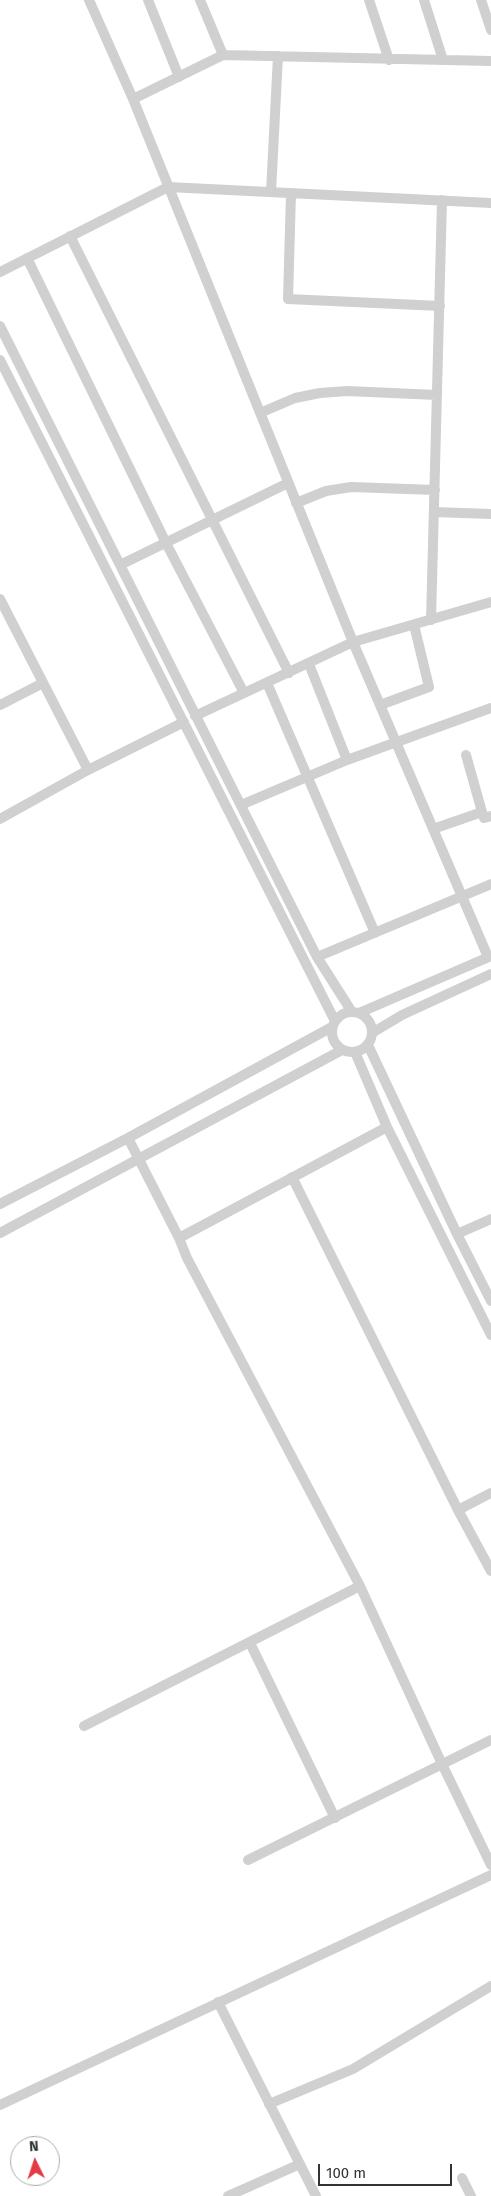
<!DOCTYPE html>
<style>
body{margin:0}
#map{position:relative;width:491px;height:2196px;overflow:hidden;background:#fff;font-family:"Fira Sans",sans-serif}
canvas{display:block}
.north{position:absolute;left:10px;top:2136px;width:50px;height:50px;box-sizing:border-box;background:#fff;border:1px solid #adadad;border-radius:50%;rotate:356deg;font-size:14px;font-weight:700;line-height:20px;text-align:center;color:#333}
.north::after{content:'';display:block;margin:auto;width:18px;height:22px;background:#e63946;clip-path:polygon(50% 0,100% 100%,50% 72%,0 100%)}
.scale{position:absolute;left:318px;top:2164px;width:134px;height:22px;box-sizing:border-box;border:2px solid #333;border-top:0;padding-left:6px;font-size:15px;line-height:18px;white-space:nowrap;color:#333;-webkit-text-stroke:4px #fff;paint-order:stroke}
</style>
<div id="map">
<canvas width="491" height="2196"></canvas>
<div class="north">N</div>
<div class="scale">100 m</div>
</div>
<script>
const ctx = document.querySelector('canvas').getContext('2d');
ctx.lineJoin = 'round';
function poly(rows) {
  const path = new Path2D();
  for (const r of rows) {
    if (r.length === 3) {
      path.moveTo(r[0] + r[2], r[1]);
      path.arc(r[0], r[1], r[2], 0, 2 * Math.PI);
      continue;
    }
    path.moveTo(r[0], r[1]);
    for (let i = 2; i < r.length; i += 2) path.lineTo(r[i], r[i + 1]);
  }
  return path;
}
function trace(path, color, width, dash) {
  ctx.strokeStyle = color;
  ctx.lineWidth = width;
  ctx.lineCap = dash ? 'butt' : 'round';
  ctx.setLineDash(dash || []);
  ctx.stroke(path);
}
trace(poly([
 [89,0,133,99,353,642,488,957],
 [148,0,179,77],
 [200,0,223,55],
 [369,0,389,60],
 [424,0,443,60],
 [481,0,491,30],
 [133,99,223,55,491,61],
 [271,192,278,56],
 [291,193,288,299,440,306],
 [70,236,289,673],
 [27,258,166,543,244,693],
 [0,272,168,187,491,203],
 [0,326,317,957,352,1012],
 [0,360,335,1021],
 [260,413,295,398,320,393,347,391,437,395],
 [296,503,326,491,351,487,435,490],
 [434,512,491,514],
 [120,565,288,483],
 [0,599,88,770],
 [431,620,442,200],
 [309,664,347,760],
 [267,683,375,933],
 [0,705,43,683],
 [380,705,429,687,414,625],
 [195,716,353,642,491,602],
 [466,755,482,812,484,818,491,816],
 [241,805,347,760,491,708],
 [0,819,88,770,184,722],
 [433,829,482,812],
 [317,957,491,884],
 [352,1032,20],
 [359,1013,491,956],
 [372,1033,402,1015,491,974],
 [368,1045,457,1234,491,1301],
 [355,1052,387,1127,491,1335],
 [128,1138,179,1238,187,1258,360,1586,442,1764,491,1865],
 [292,1177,458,1510,491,1571],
 [0,1204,128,1138,332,1027],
 [0,1233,342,1050],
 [457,1234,491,1219],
 [179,1238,387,1127],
 [458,1510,491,1493],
 [250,1643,335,1818],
 [84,1726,360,1586],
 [248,1860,491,1740],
 [218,2002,316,2196],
 [269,2104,353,2069,491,1986],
 [0,2105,491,1875],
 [462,2178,471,2196],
 [228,2196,300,2164]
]), '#d0d0d0', 10);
</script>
